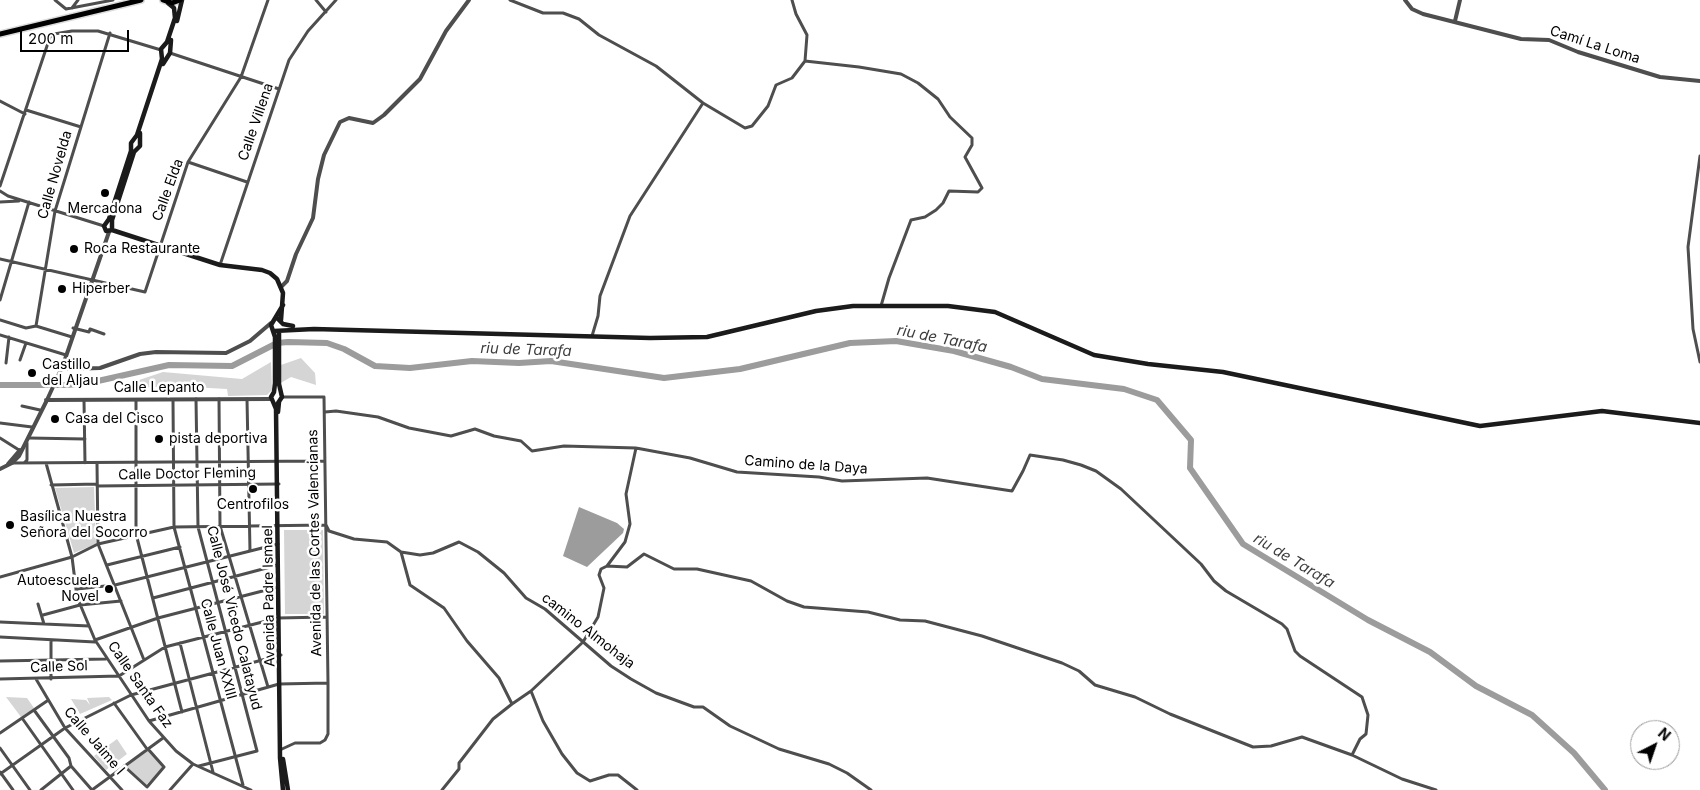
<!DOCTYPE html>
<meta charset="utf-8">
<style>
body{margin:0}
#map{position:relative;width:1700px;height:790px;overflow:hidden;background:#fff;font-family:Inter,sans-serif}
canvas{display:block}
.north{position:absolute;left:1630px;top:720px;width:50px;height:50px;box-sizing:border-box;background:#fff;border:1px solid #999;border-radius:50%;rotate:41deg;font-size:14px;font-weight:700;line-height:20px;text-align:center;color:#000}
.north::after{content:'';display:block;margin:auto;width:18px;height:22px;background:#000;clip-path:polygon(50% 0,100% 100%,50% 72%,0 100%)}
.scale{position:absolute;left:20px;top:30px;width:109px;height:22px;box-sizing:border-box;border:2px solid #000;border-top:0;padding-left:6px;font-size:15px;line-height:18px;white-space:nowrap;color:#000;-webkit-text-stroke:4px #fff;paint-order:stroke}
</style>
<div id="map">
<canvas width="1700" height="790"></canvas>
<div class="north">N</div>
<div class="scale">200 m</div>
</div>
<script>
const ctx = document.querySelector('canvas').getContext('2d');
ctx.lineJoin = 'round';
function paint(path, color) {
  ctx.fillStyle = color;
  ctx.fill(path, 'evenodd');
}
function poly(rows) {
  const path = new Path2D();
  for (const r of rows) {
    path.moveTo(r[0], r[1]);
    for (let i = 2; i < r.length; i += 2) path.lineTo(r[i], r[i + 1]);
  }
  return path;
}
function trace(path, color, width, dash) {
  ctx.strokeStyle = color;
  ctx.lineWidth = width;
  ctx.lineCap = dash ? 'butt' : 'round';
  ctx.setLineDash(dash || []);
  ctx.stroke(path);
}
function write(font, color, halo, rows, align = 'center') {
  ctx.font = font + ' Inter,sans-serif';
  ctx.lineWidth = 5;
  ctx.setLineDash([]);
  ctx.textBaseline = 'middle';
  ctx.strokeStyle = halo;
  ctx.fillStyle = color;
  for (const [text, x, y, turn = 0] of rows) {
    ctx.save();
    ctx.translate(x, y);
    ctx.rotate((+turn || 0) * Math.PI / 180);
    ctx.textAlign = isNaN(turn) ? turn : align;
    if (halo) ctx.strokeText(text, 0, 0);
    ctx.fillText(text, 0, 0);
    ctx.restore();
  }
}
paint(poly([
 [301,358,315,373,316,385,291,377,279,384,278,366],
 [271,362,272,390,267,395,228,396,227,389,173,386,138,388,139,380,163,372,242,379],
 [94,487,96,544,74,553,55,488],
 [284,530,323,530,324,614,285,614],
 [6,697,27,698,34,708,21,717],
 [109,697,112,700,80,714,71,699,86,700,90,705,87,698],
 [117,739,127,754,106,770,94,756],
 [148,750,163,768,146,785,126,766]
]), '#d5d5d5');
paint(poly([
 [579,507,617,523,624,529,623,533,587,567,563,556]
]), '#9c9c9c');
trace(poly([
 [0,385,67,385,89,383,169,365,232,366,277,343,288,342,327,343,344,349,375,366,410,368,472,361,519,363,551,361,664,378,740,369,850,343,896,341,954,351,1011,367,1042,379,1124,389,1157,400,1191,440,1190,468,1243,544,1368,620,1430,652,1476,686,1532,715,1574,753,1605,790]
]), '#9c9c9c', 6);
const trunk = poly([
 [163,0,172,3,180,0],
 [0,34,141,0]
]);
trace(trunk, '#dbdbdb', 8);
trace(poly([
 [55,0,66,9,113,0],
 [316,0,326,12],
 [510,0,543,13,563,13,579,19,599,35,656,66,703,103,745,128,752,126,768,106,776,85,792,78,805,61,859,67,901,74,918,83,938,99,950,117,972,138,972,145,965,157,982,188,978,192,949,191,943,203,936,210,925,217,911,220,889,278,881,306],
 [792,0,796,14,807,35,805,61],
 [72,8,78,0],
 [170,53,279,89],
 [0,101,25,114],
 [26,110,81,127],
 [1700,156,1688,247,1693,329,1700,362],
 [188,162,247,182],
 [0,186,50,37,54,34,72,31,98,31,161,50],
 [0,191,8,196,104,226],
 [0,202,19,201],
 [0,259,145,292,188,162,241,77,268,0],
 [220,265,289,60,308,31,336,0],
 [0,300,29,202],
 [0,320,26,328,36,326,72,337],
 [36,326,55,211,110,33],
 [73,328,89,332,90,329,104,334],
 [0,335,66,355],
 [592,336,598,316,600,296,630,216,703,103],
 [20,360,26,343],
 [6,363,9,337],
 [196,399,198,527,257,751,199,766],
 [219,399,220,526,268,687],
 [247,399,250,551],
 [84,400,85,463],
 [136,400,136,534,182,712],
 [173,400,174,527,243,785],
 [22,406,40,410],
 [325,412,336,411,378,417,409,428,451,436,475,429,494,436,521,441,532,451,564,446,636,448,690,458,737,472,819,477,842,481,927,478,1012,491,1023,471,1030,455,1063,460,1081,465,1096,471,1121,489,1201,564,1214,581,1226,591,1282,624,1287,629,1295,651,1300,656,1362,697,1368,715,1366,734,1360,739,1352,755],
 [0,423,32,427],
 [0,438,19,450],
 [29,438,85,439],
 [12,463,325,461],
 [24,463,27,460,27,443],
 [46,463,72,557,98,544,97,463],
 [51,485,97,484],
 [97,486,279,484],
 [401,552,410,585,444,608,467,641,499,678,512,704,531,691,543,721,562,754,577,773,590,781,609,775,618,775,637,790],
 [107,565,180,547],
 [607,566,625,542,630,524,626,494,636,448],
 [0,577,72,557,77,597,95,640,149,721,176,751,193,764,251,790],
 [77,589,115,585,278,544],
 [153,598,278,565],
 [38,604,44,624],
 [43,615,80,605,121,601],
 [0,622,89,626],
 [0,637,95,642],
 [95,640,158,618,278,587],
 [180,643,213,772],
 [144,660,98,544,174,527,326,525,329,531,354,539,387,542,401,552,420,555,433,553,459,542,478,552,504,573,526,598,545,609,611,666,631,679,656,693,694,707,703,707,730,726,779,749,829,764,847,773,871,790],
 [0,661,106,659],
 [0,679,119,676,165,647,278,618,327,617],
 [36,679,65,728,122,790],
 [51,679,51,640],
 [531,691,583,642,598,617,604,588,599,575,601,569,607,566,627,567,644,554,674,569,697,569,751,581,787,601,804,607,868,612,900,620,925,621,982,636,1062,663,1079,671,1095,685,1135,697,1170,714,1253,747,1271,746,1302,737,1352,755,1402,779,1436,790],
 [114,703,147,749],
 [34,710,69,758,71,766,92,790],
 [22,718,73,790],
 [149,721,279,684,328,683,324,397,282,397],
 [0,733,47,701],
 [0,748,30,790],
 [282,749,295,743,320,743,325,740,328,734,328,683],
 [124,766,147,787,164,767,148,749],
 [0,772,13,790],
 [0,774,65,728,131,695,281,655],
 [41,790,71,766],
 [92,790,163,738],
 [170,790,193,764],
 [442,790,459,769,459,763,493,719,512,704]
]), '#4e4e4e', 3);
trace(poly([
 [1405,0,1412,9,1423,14,1521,39,1549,40,1578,52,1660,77,1700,81],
 [1455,21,1460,0],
 [281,287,287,281,296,254,313,218,318,179,324,155,340,122,349,118,373,123,384,115,420,79,446,31,469,0],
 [63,365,69,369,100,368,140,354,156,352,226,353,250,341,271,323],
 [46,400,271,399],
 [8,464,20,450],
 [0,469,12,463,19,456,47,400,63,365,109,232]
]), '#4e4e4e', 4);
trace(poly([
 [177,21,182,0],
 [163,64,170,53,171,40],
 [112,230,106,231,104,226,109,219,131,151,131,143,137,135,162,59,161,49,167,42,175,18,174,8,168,3],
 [112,230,112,220,134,152,140,146,140,133],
 [112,230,220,265,262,270,270,273,277,279,283,293,281,320],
 [283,305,271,325,275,337,275,383,274,392,271,397,276,409,280,758,283,790],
 [278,319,283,324,293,326],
 [274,331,314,329,650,338,707,337,816,311,853,306,948,306,995,312,1094,355,1148,364,1223,372,1480,426,1602,411,1700,423],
 [278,403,282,397,279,384,279,332],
 [278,412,279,402],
 [283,759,288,790]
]), '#1b1b1b', 4.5);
trace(trunk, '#000', 5);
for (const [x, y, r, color] of [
 [105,193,5,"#000"],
 [74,249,5,"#000"],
 [62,289,5,"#000"],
 [32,373,5,"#000"],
 [55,419,5,"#000"],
 [159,439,5,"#000"],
 [253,489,5,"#000"],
 [10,525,5,"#000"],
 [109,589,5,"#000"]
]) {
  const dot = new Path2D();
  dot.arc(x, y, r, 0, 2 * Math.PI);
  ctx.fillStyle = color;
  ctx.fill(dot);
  trace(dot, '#fff', 2);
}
write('14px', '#000', '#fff', [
 ["Camí La Loma",1595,45,18],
 ["Calle Villena",256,122,-71],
 ["Calle Novelda",55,175,-74],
 ["Calle Elda",168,190,-70],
 ["Calle Lepanto",159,388],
 ["Camino de la Daya",806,465,4],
 ["Calle Doctor Fleming",187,474,-1],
 ["Avenida de las Cortes Valencianas",315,543,-91],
 ["Avenida Padre Ismael",269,596,-91],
 ["Calle José Vicedo Calatayud",234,618,76],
 ["camino Almohaja",588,631,38],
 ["Calle Juan XXIII",218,649,75],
 ["Calle Sol",59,667,-2],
 ["Calle Santa Faz",140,685,55],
 ["Calle Jaime I",94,741,49]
]);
write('14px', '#000', '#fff', [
 ["Mercadona",105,209,"center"],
 ["Roca Restaurante",84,249],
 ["Hiperber",72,289],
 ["Castillo",42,365],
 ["del Aljau",42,381],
 ["Casa del Cisco",65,419],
 ["pista deportiva",169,439],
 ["Centrofilos",253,505,"center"],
 ["Basílica Nuestra",20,517],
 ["Señora del Socorro",20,533],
 ["Autoescuela",99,581,"right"],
 ["Novel",99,597,"right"]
], 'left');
write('italic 15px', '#3d3d3d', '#fff', [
 ["riu de Tarafa",942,339,11],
 ["riu de Tarafa",526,350,2],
 ["riu de Tarafa",1294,561,31]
]);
</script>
